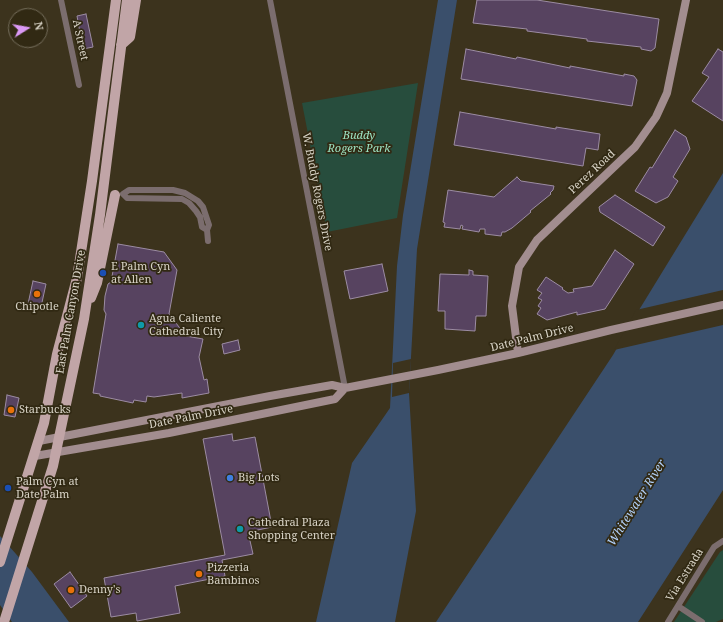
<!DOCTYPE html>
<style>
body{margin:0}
#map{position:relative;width:723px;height:622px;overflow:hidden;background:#3c331d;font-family:"Noto Serif",serif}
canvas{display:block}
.north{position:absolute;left:8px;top:8px;width:40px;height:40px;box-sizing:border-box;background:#312913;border:1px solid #746d5b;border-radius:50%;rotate:79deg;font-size:11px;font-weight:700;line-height:16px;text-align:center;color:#d8d3c6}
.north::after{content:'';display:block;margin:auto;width:14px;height:18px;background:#db99f5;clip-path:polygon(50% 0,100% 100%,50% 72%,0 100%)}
</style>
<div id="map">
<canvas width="723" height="622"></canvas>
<div class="north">N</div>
</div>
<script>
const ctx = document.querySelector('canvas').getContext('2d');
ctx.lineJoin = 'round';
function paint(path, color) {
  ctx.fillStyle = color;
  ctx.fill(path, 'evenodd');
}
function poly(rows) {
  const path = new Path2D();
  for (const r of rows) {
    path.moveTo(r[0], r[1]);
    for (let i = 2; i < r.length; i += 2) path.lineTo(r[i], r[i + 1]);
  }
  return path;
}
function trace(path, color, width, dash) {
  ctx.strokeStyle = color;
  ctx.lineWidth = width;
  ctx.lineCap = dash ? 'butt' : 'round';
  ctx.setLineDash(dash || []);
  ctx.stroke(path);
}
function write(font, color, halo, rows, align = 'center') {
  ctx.font = font + ' "Noto Serif",serif';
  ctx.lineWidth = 3.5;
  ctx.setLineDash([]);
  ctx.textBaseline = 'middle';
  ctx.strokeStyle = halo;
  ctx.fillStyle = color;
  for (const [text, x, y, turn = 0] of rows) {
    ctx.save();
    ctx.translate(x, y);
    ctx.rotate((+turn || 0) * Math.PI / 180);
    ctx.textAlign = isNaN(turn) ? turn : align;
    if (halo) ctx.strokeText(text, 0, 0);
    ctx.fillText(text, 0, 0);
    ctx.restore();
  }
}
paint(poly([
 [418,83,397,218,327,232,302,103],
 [723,550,723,619,716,622,674,622,720,552]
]), '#274d3d');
paint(poly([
 [438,0,457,0,417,249,409,393,416,511,395,622,316,622,352,463,390,408,397,266,403,215],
 [723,173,723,490,638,622,436,622,613,355,639,310],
 [0,536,32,572,69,622,12,622,0,605]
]), '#3a4f6b');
paint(poly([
 [723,290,723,325,614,350,636,310],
 [411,359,409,393,392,397,393,363]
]), '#3c331d');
const building = poly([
 [477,0,537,0,659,19,655,48,651,51,641,49,641,47,587,41,587,39,527,31,527,29,473,23,477,0],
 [86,14,93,47,83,49,77,16,86,14],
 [466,49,516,59,517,57,570,68,570,66,624,76,624,74,634,76,637,80,632,106,461,79,466,49],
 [718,49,723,52,723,121,692,101,709,77,702,73,718,49],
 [460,112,556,129,556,127,600,134,598,150,586,148,583,166,454,145,460,112],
 [675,130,686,137,690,149,673,177,678,181,668,197,656,203,635,191,650,167,652,168,675,130],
 [517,177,521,181,554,186,553,190,550,193,551,194,530,211,531,212,512,228,505,232,502,232,501,236,485,234,485,229,480,229,479,232,462,229,463,226,461,225,460,229,444,227,445,223,443,222,448,190,494,197,517,177],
 [615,195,665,227,653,246,600,212,599,207,615,195],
 [118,244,164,252,177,270,169,314,186,336,203,339,199,357,204,380,207,379,209,393,182,398,182,393,154,397,147,396,146,402,134,400,133,403,100,396,100,394,93,393,106,314,104,310,105,296,108,284,111,282,118,244],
 [615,250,634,264,605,309,577,315,577,312,547,320,537,314,541,308,538,306,542,300,538,298,542,293,537,290,546,277,563,288,562,289,568,293,574,292,573,289,592,286,615,250],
 [382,264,388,291,350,299,344,271,382,264],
 [469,270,473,271,473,275,488,276,486,316,476,316,475,331,445,329,445,311,438,311,440,274,469,275,469,270],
 [33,281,46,284,41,307,28,304,33,281],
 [238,340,240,350,224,354,222,344,238,340],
 [7,395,19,398,15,417,4,415,7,395],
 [232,434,233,441,255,437,272,527,248,532,253,554,222,560,225,576,175,586,180,613,137,621,136,613,111,617,104,578,225,555,203,439,232,434],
 [70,572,87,596,71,608,54,584,70,572]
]);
paint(building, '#574360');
trace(building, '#9c8ca3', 1);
trace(poly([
 [61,0,79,85],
 [270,0,345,388],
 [123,194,129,190,173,190,185,193,198,201,203,207,209,225,207,230,208,241],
 [123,194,127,198,182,199,189,203,196,211,200,217,202,227,207,230],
 [678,606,702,622],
 [668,622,714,547,723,541]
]), '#7b6d6e', 6);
trace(poly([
 [518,353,512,306,519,267,537,240,635,147,656,117,667,93,686,0],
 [39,441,270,396,332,385,345,388,438,370,518,353,611,330,723,305],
 [35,456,169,433,335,399,345,388]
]), '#a28d8f', 8);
trace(poly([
 [121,45,130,37,136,0],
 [91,298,97,283,115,195],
 [0,562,44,423,57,354,77,278,92,181,116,0],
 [4,622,53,466,84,319,100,215,127,0]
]), '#c1a5a7', 10);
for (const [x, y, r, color] of [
 [103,273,4,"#1a4fb4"],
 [37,294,4,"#e8710a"],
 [141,325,4,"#0f9aa8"],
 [11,410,4,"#e8710a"],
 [230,478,4,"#3f7fe0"],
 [8,488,4,"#1a4fb4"],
 [240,529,4,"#0f9aa8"],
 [199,574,4,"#e8710a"],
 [71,590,4,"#e8710a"]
]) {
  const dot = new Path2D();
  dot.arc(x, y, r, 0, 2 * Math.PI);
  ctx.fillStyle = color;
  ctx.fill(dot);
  trace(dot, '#312913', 1.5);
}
write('11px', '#d8d3c6', '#312913', [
 ["A Street",80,40,78],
 ["Perez Road",592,172,-43],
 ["W. Buddy Rogers Drive",317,192,79],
 ["East Palm Canyon Drive",71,312,-80],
 ["Date Palm Drive",532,338,-14],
 ["Date Palm Drive",191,417,-11],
 ["Via Estrada",685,575,-58]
]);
write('italic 11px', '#9ce3c3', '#312913', [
 ["Buddy",359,136],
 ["Rogers Park",359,149]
]);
write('11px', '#d8d3c6', '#312913', [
 ["E Palm Cyn",111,267],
 ["at Allen",111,280],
 ["Chipotle",37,307,"center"],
 ["Agua Caliente",149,319],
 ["Cathedral City",149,332],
 ["Starbucks",19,410],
 ["Big Lots",238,478],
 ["Palm Cyn at",16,482],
 ["Date Palm",16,495],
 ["Cathedral Plaza",248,523],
 ["Shopping Center",248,536],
 ["Pizzeria",207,568],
 ["Bambinos",207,581],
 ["Denny's",79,590]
], 'left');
write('italic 12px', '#b1d0f9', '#312913', [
 ["Whitewater River",637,503,-58]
]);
</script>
